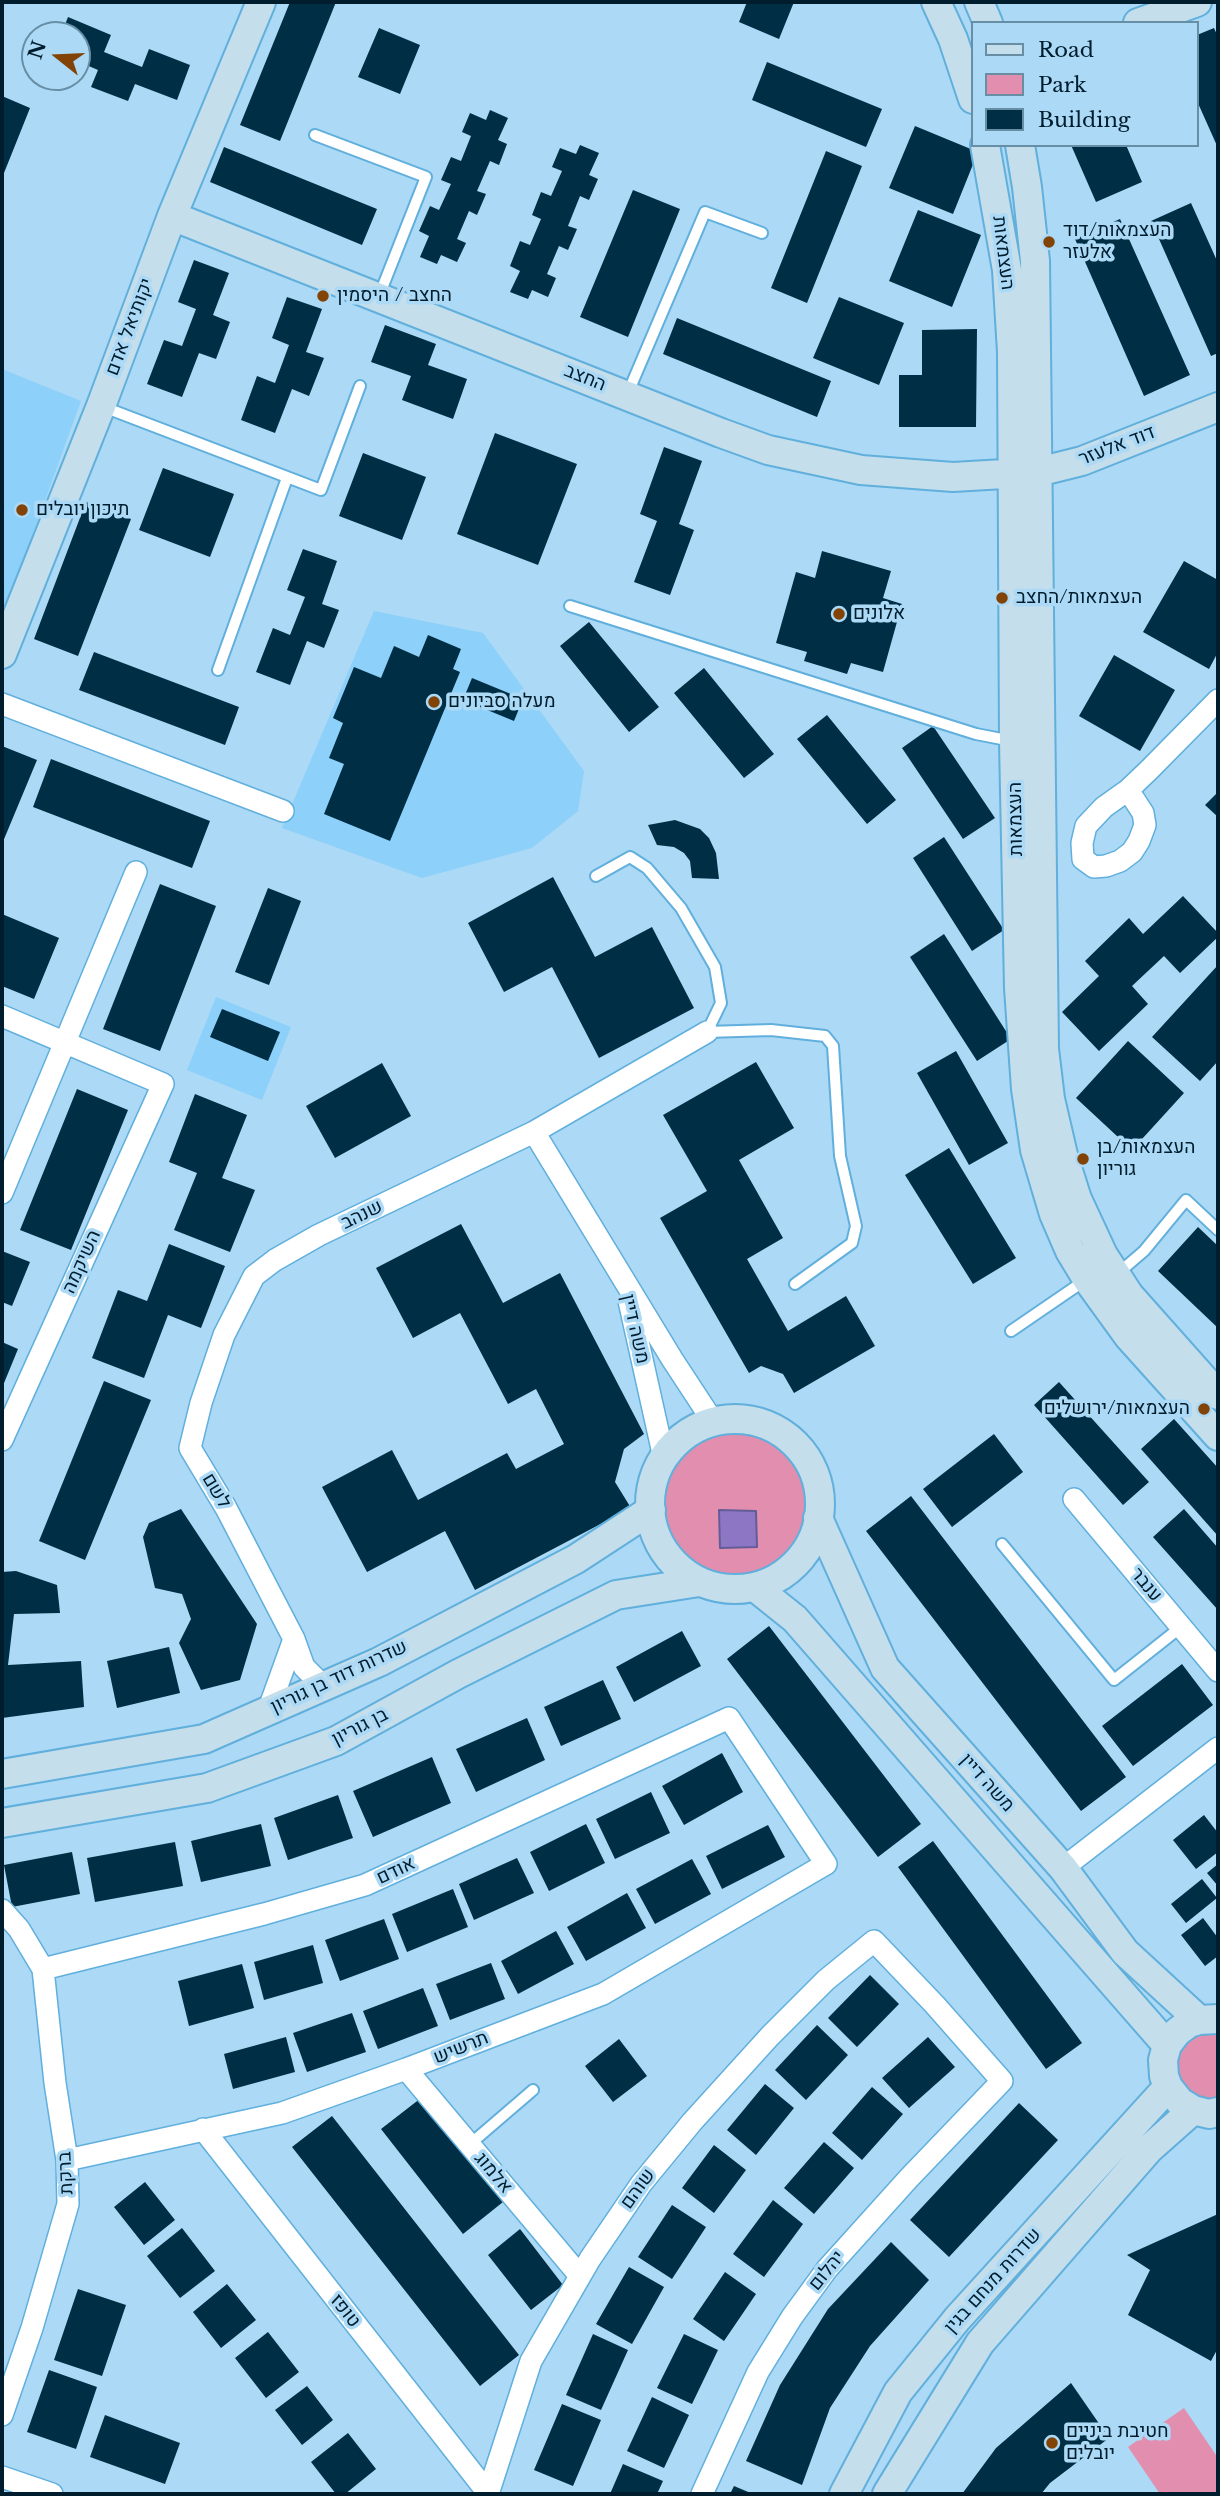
<!DOCTYPE html>
<meta charset="utf-8">
<style>
body{margin:0}
#map{position:relative;width:1220px;height:2496px;overflow:hidden;background:#acd9f5;font-family:"Libre Baskerville",serif}
canvas{display:block}
.frame{position:absolute;inset:0;border:4px solid #001d2e;pointer-events:none}
.legend{position:absolute;left:971px;top:21px;width:228px;height:126px;box-sizing:border-box;background:#acd9f5;border:2px solid #678ea5;margin:0;padding:9px 12px;list-style:none;font-size:21px;color:#001d2e}
.legend li{display:flex;align-items:center;gap:14px;height:35px}
.legend b{width:35px;border:2px solid #678ea5}
.north{position:absolute;left:21px;top:21px;width:70px;height:70px;box-sizing:border-box;background:#acd9f5;border:2px solid #678ea5;border-radius:50%;rotate:288deg;font-size:19px;font-weight:700;line-height:28px;text-align:center;color:#001d2e}
.north::after{content:'';display:block;margin:auto;width:24px;height:32px;background:#824306;clip-path:polygon(50% 0,100% 100%,50% 72%,0 100%)}
</style>
<div id="map">
<canvas width="1220" height="2496"></canvas>
<div class="frame"></div>
<ul class="legend">
<li><b style="height:9px;background:#c4deec"></b>Road</li>
<li><b style="height:19px;background:#e28eae"></b>Park</li>
<li><b style="height:19px;background:#002e44"></b>Building</li>
</ul>
<div class="north">N</div>
</div>
<script>
const ctx = document.querySelector('canvas').getContext('2d');
ctx.lineJoin = 'round';
function paint(path, color) {
  ctx.fillStyle = color;
  ctx.fill(path, 'evenodd');
}
function poly(rows) {
  const path = new Path2D();
  for (const r of rows) {
    if (r.length === 3) {
      path.moveTo(r[0] + r[2], r[1]);
      path.arc(r[0], r[1], r[2], 0, 2 * Math.PI);
      continue;
    }
    path.moveTo(r[0], r[1]);
    for (let i = 2; i < r.length; i += 2) path.lineTo(r[i], r[i + 1]);
  }
  return path;
}
function trace(path, color, width, dash) {
  ctx.strokeStyle = color;
  ctx.lineWidth = width;
  ctx.lineCap = dash ? 'butt' : 'round';
  ctx.setLineDash(dash || []);
  ctx.stroke(path);
}
function write(font, color, halo, rows, align = 'center') {
  ctx.font = font + ' "Libre Baskerville",Heebo,serif';
  ctx.lineWidth = 7;
  ctx.setLineDash([]);
  ctx.textBaseline = 'middle';
  ctx.strokeStyle = halo;
  ctx.fillStyle = color;
  for (const [text, x, y, turn = 0] of rows) {
    ctx.save();
    ctx.translate(x, y);
    ctx.rotate((+turn || 0) * Math.PI / 180);
    ctx.textAlign = isNaN(turn) ? turn : align;
    if (halo) ctx.strokeText(text, 0, 0);
    ctx.fillText(text, 0, 0);
    ctx.restore();
  }
}
paint(poly([
 [2,369,81,401,2,619],
 [374,611,483,633,584,771,578,811,532,848,422,878,282,828],
 [216,997,291,1027,262,1100,187,1070]
]), '#8dd0f9');
paint(poly([
 [735,1504,81],
 [1218,2022,1218,2109,1194,2108,1167,2063,1171,2048],
 [1184,2408,1218,2458,1218,2494,1160,2494,1128,2447]
]), '#e28eae');
const water = poly([
 [719,1510,756,1511,757,1547,720,1548,719,1510]
]);
paint(water, '#8d77c5');
trace(water, '#635c98', 2);
paint(poly([
 [290,2,336,2,280,141,240,125],
 [747,2,794,2,779,39,739,22],
 [68,17,111,35,104,52,142,67,149,49,190,65,177,100,135,84,128,101,91,87,98,70,77,61,77,35,61,35],
 [379,28,420,45,400,94,358,77],
 [1214,28,1218,37,1218,148,1197,101,1197,35],
 [767,62,882,109,866,147,752,100],
 [2,96,30,108,2,178],
 [490,110,508,118,498,140,507,144,499,165,490,161,477,191,486,194,477,215,469,211,457,239,466,243,457,262,441,255,437,264,420,257,429,236,419,231,430,206,439,210,451,184,441,180,451,157,461,161,471,136,462,132,470,113,486,120],
 [915,126,978,152,953,214,889,188],
 [580,145,599,153,589,175,598,179,589,200,580,196,568,226,577,229,568,250,559,246,547,274,556,278,548,297,532,290,528,299,510,292,520,271,510,266,520,241,530,245,541,219,532,215,541,192,551,196,562,171,552,167,560,148,576,154],
 [1071,145,1126,145,1142,182,1096,202],
 [224,147,377,209,362,245,210,182],
 [826,151,862,166,807,303,771,288],
 [633,190,680,209,628,337,580,317],
 [1191,203,1218,263,1218,353,1211,356,1151,221],
 [918,210,981,235,952,307,889,281],
 [1120,219,1190,375,1144,396,1075,239],
 [194,260,229,273,213,315,230,322,216,359,199,353,182,397,147,384,164,340,182,346,196,309,178,302],
 [287,297,322,309,306,352,324,358,309,396,292,389,275,433,241,420,257,376,275,383,289,345,272,338],
 [839,297,904,323,879,385,813,358],
 [677,318,831,381,817,417,663,354],
 [385,325,436,344,428,365,467,379,453,419,402,400,411,376,371,362],
 [977,329,976,427,899,427,899,375,922,375,922,330],
 [495,433,577,464,538,565,457,534],
 [664,447,702,461,679,524,694,530,670,595,634,582,657,521,640,514],
 [363,453,426,477,402,540,339,516],
 [163,468,234,494,210,557,139,530],
 [86,502,131,519,78,656,34,639],
 [303,549,337,561,322,604,339,610,324,648,307,641,290,685,256,672,273,628,290,635,305,597,287,590],
 [822,551,891,571,883,598,902,604,883,672,851,663,847,674,804,661,807,652,776,643,796,572,815,578],
 [1184,561,1218,580,1218,652,1209,669,1143,632],
 [589,622,659,707,629,732,560,646],
 [428,635,461,649,453,669,460,672,390,841,324,814,344,764,329,758,343,723,333,718,354,667,381,678,394,646,419,657],
 [94,652,239,707,225,745,79,690],
 [1114,655,1175,690,1140,751,1079,716],
 [704,668,774,754,744,778,674,693],
 [472,678,523,699,514,721,463,700],
 [827,715,896,800,867,824,797,739],
 [933,726,995,818,963,839,902,748],
 [2,746,37,760,2,844],
 [51,759,210,821,192,868,33,807],
 [1218,792,1218,817,1205,805],
 [675,820,700,829,709,838,716,853,719,879,692,878,690,861,684,853,674,847,657,845,648,825],
 [944,837,1004,930,972,951,913,858],
 [553,877,595,957,652,927,694,1008,599,1058,552,967,504,992,468,923],
 [160,884,216,906,160,1051,103,1029],
 [268,888,301,901,269,985,235,972],
 [1183,896,1218,933,1218,937,1180,973,1164,956,1132,986,1148,1004,1099,1051,1062,1012,1099,976,1085,961,1129,918,1143,934],
 [2,914,59,938,34,999,2,986],
 [944,934,1011,1039,977,1061,910,957],
 [1218,965,1218,1061,1200,1081,1152,1037],
 [222,1009,280,1032,268,1061,210,1037],
 [1128,1041,1184,1093,1132,1150,1076,1098],
 [956,1051,1008,1143,969,1165,917,1073],
 [756,1062,794,1128,739,1160,783,1238,747,1259,788,1331,846,1296,875,1346,794,1393,783,1374,761,1366,749,1373,660,1218,707,1191,663,1115],
 [382,1063,411,1116,335,1158,306,1106],
 [77,1089,128,1110,71,1250,20,1230],
 [195,1094,247,1115,222,1178,255,1190,230,1252,174,1230,197,1173,169,1162],
 [949,1148,1016,1258,973,1284,905,1175],
 [461,1224,503,1303,560,1273,644,1434,624,1449,615,1482,631,1508,475,1590,445,1531,367,1572,322,1487,392,1450,418,1500,507,1453,516,1469,564,1444,536,1389,508,1404,460,1313,413,1338,376,1268],
 [1198,1227,1218,1246,1218,1328,1158,1271],
 [169,1244,225,1266,201,1328,168,1315,144,1378,92,1358,118,1290,147,1301],
 [2,1251,30,1262,12,1306,2,1302],
 [2,1342,18,1349,2,1388],
 [104,1381,151,1400,85,1560,39,1541],
 [1059,1382,1149,1482,1123,1505,1034,1405],
 [1174,1419,1218,1468,1218,1536,1141,1449],
 [994,1434,1023,1472,952,1527,923,1489],
 [911,1496,1126,1777,1081,1811,866,1531],
 [181,1509,257,1624,240,1680,201,1690,179,1643,191,1619,182,1594,155,1588,143,1537,149,1523],
 [1184,1509,1218,1548,1218,1610,1153,1537],
 [16,1571,57,1585,60,1613,14,1614,8,1665,81,1661,84,1707,2,1718,2,1572],
 [769,1626,921,1824,878,1857,727,1659],
 [682,1631,701,1666,634,1702,616,1667],
 [169,1647,180,1693,117,1708,107,1661],
 [1182,1664,1213,1705,1133,1766,1102,1726],
 [603,1680,621,1719,561,1746,544,1707],
 [527,1718,545,1760,476,1792,456,1749],
 [722,1753,743,1792,684,1825,662,1786],
 [432,1757,451,1803,373,1837,353,1791],
 [651,1792,670,1833,615,1859,596,1819],
 [338,1795,353,1838,288,1860,274,1818],
 [1204,1815,1218,1833,1218,1852,1196,1869,1173,1840],
 [261,1824,271,1866,201,1882,191,1841],
 [586,1824,605,1863,549,1891,530,1852],
 [768,1825,785,1857,722,1889,706,1856],
 [933,1841,1082,2043,1046,2069,898,1867],
 [175,1842,183,1886,95,1902,87,1858],
 [72,1852,80,1894,12,1907,4,1865],
 [517,1858,534,1893,474,1920,459,1884],
 [692,1859,711,1894,655,1924,636,1889],
 [1218,1864,1218,1886,1207,1873],
 [1202,1879,1217,1898,1186,1923,1171,1904],
 [453,1889,468,1927,407,1952,392,1914],
 [627,1893,646,1928,586,1961,567,1927],
 [1203,1918,1218,1938,1218,1956,1205,1966,1181,1935],
 [384,1919,399,1959,340,1981,325,1940],
 [556,1931,574,1964,518,1994,501,1961],
 [313,1945,323,1983,264,2000,254,1962],
 [491,1963,505,1999,450,2020,436,1984],
 [242,1964,254,2008,189,2026,178,1981],
 [870,1975,899,2004,857,2047,828,2018],
 [423,1988,438,2026,378,2049,363,2011],
 [352,2013,366,2052,307,2072,293,2033],
 [817,2025,848,2055,806,2100,775,2070],
 [286,2037,295,2072,233,2089,224,2054],
 [928,2037,955,2067,909,2108,882,2078],
 [619,2039,647,2076,613,2102,585,2066],
 [765,2084,794,2108,756,2155,727,2130],
 [872,2087,903,2114,862,2160,832,2133],
 [421,2098,503,2202,463,2234,381,2129],
 [1019,2103,1058,2140,949,2257,910,2220],
 [332,2116,519,2355,480,2386,292,2147],
 [824,2142,854,2168,814,2214,784,2188],
 [714,2145,746,2170,714,2213,682,2188],
 [145,2182,175,2220,144,2245,114,2207],
 [773,2200,803,2224,764,2277,733,2254],
 [672,2205,706,2227,672,2279,638,2257],
 [1218,2214,1218,2348,1211,2361,1128,2315,1150,2270,1127,2255],
 [182,2228,215,2271,180,2298,147,2256],
 [520,2229,563,2285,531,2310,488,2255],
 [891,2242,929,2280,870,2346,830,2408,802,2485,746,2461,780,2385,828,2309],
 [629,2267,664,2287,632,2344,596,2324],
 [725,2272,756,2294,724,2341,693,2319],
 [227,2284,256,2320,221,2348,193,2312],
 [78,2289,126,2305,102,2376,54,2360],
 [268,2332,299,2372,266,2398,235,2358],
 [593,2334,628,2350,601,2410,566,2395],
 [684,2334,718,2350,692,2404,657,2388],
 [49,2370,97,2387,76,2449,27,2432],
 [1071,2383,1109,2438,1050,2483,1041,2494,962,2494,996,2448],
 [307,2386,333,2420,302,2445,275,2410],
 [652,2397,689,2415,664,2468,627,2451],
 [562,2404,601,2420,573,2486,534,2470],
 [105,2415,180,2443,165,2484,90,2457],
 [348,2433,376,2469,345,2494,336,2494,311,2462],
 [623,2464,663,2481,657,2494,610,2494],
 [734,2486,753,2494,730,2494]
]), '#002e44');
const lane = poly([
 [315,135,426,177,379,296],
 [627,395,705,212,762,233],
 [101,406,321,490,360,386],
 [570,606,976,734,1012,741],
 [218,670,287,478],
 [596,876,630,857,647,868,681,908,715,967,721,1003,707,1032,771,1030,825,1036,833,1046,840,1156,856,1226,852,1243,795,1284],
 [1116,1275,1144,1251,1186,1200,1218,1230],
 [1011,1331,1087,1279],
 [1002,1544,1114,1680,1181,1627],
 [469,2145,533,2090]
]);
const street = poly([
 [2,704,283,811],
 [1128,790,1143,813,1145,825,1139,841,1132,852,1120,861,1106,866,1094,867,1083,859,1082,843,1086,826,1104,807,1128,790,1149,770,1218,700],
 [2,1016,163,1084,2,1440],
 [534,1132,672,1359,714,1423],
 [2,1193,136,872],
 [629,1301,664,1458],
 [1074,1499,1218,1671],
 [324,1687,304,1667,294,1639,226,1508,190,1448,201,1403,224,1335,254,1276,275,1260,319,1235,534,1132,707,1032],
 [268,1711,294,1639],
 [1063,1868,1218,1748],
 [2,1910,19,1929,43,1969,55,2083,67,2160,68,2204,32,2328,2,2415],
 [43,1969,264,1914,365,1885,729,1718,826,1864,603,1994,406,2069,282,2113,67,2160],
 [406,2069,580,2276],
 [203,2129,488,2493],
 [2,2477,52,2494],
 [488,2494,531,2361,590,2259,641,2184,692,2122,770,2036,826,1980,874,1941,935,2005,1002,2081,909,2178,827,2269,792,2317,758,2372,702,2494]
]);
const secondary = poly([
 [936,2,953,39,973,99],
 [979,2,988,23],
 [1138,23,1197,2],
 [985,145,1007,270,1012,352,1014,742,1019,988,1026,1089,1035,1150,1054,1214,1070,1251,1087,1279,1129,1337,1218,1436],
 [1020,145,1027,187,1035,261,1044,1049,1050,1099,1063,1155,1077,1199,1103,1255,1129,1295,1218,1395],
 [172,216,721,433,768,450,861,470,953,477,1038,472,1082,461,1218,407],
 [2,654,101,406,172,216,261,2],
 [735,1504,85],
 [818,1518,885,1668,1063,1868,1125,1952,1199,2020],
 [755,1587,795,1619,1167,2045],
 [2,1774,204,1739,379,1662,576,1559,651,1510],
 [2,1823,207,1788,336,1741,458,1674,616,1595,699,1582],
 [1218,2019,1199,2020,1189,2023,1177,2032,1167,2045,1163,2060,1164,2076,1168,2087,1180,2102,1193,2110,1209,2114,1218,2112],
 [844,2494,898,2392,957,2319,1168,2087],
 [887,2494,980,2343,1149,2149,1193,2110]
]);
trace(lane, '#60afdc', 14);
trace(street, '#60afdc', 24);
trace(secondary, '#60afdc', 32);
trace(lane, '#fff', 10);
trace(street, '#fff', 21);
trace(secondary, '#c4deec', 28);
for (const [x, y, r, color] of [
 [1049,242,7,"#824306"],
 [323,296,7,"#824306"],
 [22,510,7,"#824306"],
 [1002,598,7,"#824306"],
 [839,614,7,"#824306"],
 [434,702,7,"#824306"],
 [1083,1159,7,"#824306"],
 [1204,1409,7,"#824306"],
 [1052,2443,7,"#824306"]
]) {
  const dot = new Path2D();
  dot.arc(x, y, r, 0, 2 * Math.PI);
  ctx.fillStyle = color;
  ctx.fill(dot);
  trace(dot, '#acd9f5', 2.5);
}
write('19px', '#001d2e', '#acd9f5', [
 ["העצמאות/דוד",1063,231],
 ["אלעזר",1063,253],
 ["החצב / היסמין",337,296],
 ["תיכון יובלים",36,510],
 ["העצמאות/החצב",1016,598],
 ["אלונים",853,614],
 ["מעלה סביונים",448,702],
 ["העצמאות/בן",1097,1148],
 ["גוריון",1097,1170],
 ["העצמאות/ירושלים",1190,1409,"right"],
 ["חטיבת ביניים",1066,2432],
 ["יובלים",1066,2454]
], 'left');
write('19px', '#001d2e', '#acd9f5', [
 ["העצמאות",1003,253,83],
 ["יקותיאל אדם",130,327,-69],
 ["החצב",585,378,22],
 ["דוד אלעזר",1117,446,-21],
 ["העצמאות",1016,819,-91],
 ["שנהב",362,1215,-26],
 ["השיקמה",82,1262,-66],
 ["משה דיין",635,1329,77],
 ["לשם",216,1491,59],
 ["ענבר",1146,1585,50],
 ["שדרות דוד בן גוריון",339,1677,-25],
 ["בן גוריון",360,1727,-27],
 ["משה דיין",987,1783,48],
 ["אודם",396,1871,-25],
 ["תרשיש",461,2048,-22],
 ["ברקת",66,2173,-93],
 ["אלמוג",493,2173,50],
 ["שוהם",638,2189,-54],
 ["יהלום",827,2271,-51],
 ["שדרות מנחם בגין",993,2281,-48],
 ["טופז",345,2311,52]
]);
</script>
